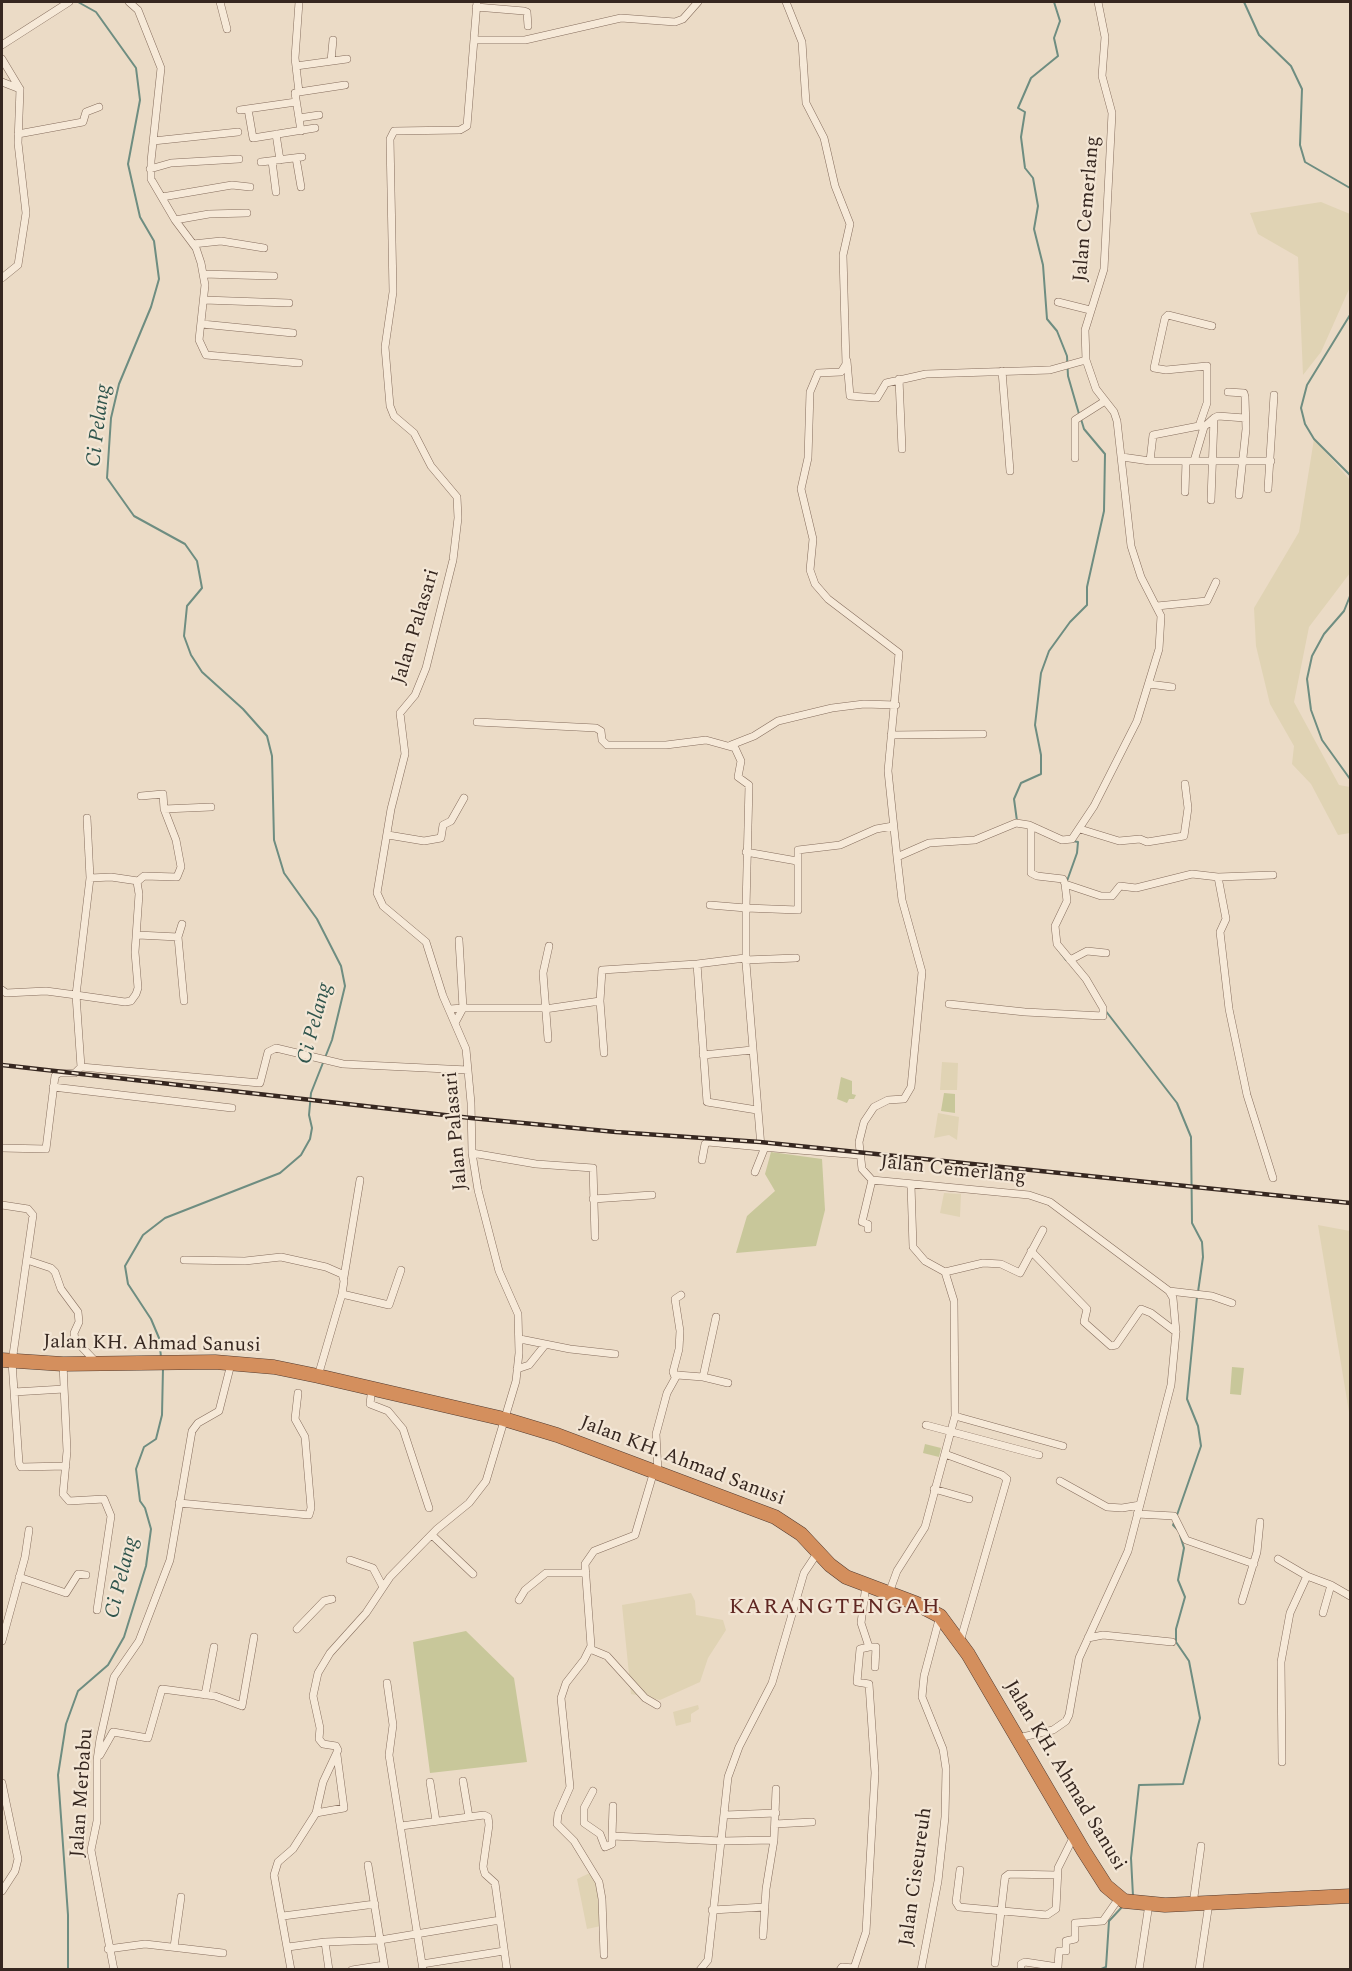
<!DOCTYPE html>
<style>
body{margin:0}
#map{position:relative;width:1352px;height:1971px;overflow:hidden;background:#ebdbc6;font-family:Spectral,serif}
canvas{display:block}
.frame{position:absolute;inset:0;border:3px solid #362720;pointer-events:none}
</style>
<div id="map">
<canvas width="1352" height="1971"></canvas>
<div class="frame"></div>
</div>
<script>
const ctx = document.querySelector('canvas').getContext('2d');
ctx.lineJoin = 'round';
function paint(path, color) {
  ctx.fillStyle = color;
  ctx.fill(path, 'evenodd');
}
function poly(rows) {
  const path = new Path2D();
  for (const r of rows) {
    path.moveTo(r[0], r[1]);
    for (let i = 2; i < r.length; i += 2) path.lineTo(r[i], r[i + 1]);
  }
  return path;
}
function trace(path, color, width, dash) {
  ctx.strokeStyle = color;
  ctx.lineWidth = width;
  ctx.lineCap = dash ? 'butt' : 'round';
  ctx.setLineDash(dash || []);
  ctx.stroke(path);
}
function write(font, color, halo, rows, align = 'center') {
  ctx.font = font + ' Spectral,serif';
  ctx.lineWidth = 4.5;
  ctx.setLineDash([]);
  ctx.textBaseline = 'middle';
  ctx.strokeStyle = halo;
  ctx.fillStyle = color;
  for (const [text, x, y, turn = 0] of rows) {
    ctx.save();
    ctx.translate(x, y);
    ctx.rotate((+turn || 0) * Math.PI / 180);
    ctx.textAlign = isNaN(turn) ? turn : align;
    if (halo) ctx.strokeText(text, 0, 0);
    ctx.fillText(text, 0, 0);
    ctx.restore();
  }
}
paint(poly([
 [1321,202,1350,214,1350,287,1321,352,1303,375,1298,257,1258,234,1250,213],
 [1314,439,1350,480,1350,573,1309,627,1294,702,1339,785,1350,787,1350,833,1338,835,1311,784,1292,764,1294,746,1270,704,1256,646,1254,608,1299,532],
 [942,1062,958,1063,957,1090,940,1090],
 [938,1113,959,1117,957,1140,949,1135,934,1138],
 [944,1193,961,1194,960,1217,940,1213],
 [1318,1225,1350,1231,1350,1418],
 [691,1593,695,1601,696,1615,723,1620,726,1630,708,1658,700,1682,660,1700,631,1694,622,1605],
 [698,1705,699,1709,691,1714,691,1722,676,1726,673,1712],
 [592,1872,600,1891,601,1926,587,1929,577,1879]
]), '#e0d3b4');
paint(poly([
 [841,1077,852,1081,852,1094,856,1095,854,1099,849,1099,847,1103,837,1099],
 [944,1093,955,1094,955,1113,941,1111],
 [771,1152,822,1159,825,1210,816,1246,736,1253,747,1216,775,1191,765,1174],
 [1232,1367,1244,1368,1241,1395,1230,1394],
 [925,1444,941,1448,939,1457,923,1453],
 [466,1631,514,1678,527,1762,430,1773,413,1642]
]), '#c8c79a');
trace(poly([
 [78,2,96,12,136,68,140,100,128,164,140,217,154,241,159,279,151,307,119,384,111,418,107,478,134,516,185,544,197,561,202,588,187,606,184,636,191,655,202,672,243,709,267,736,272,756,274,840,284,873,317,919,341,966,345,986,332,1040,311,1093,309,1115,312,1128,310,1139,301,1155,280,1173,165,1218,143,1235,125,1266,128,1284,151,1319,159,1338,161,1357],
 [1054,2,1060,21,1054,38,1058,56,1031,78,1018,108,1025,112,1021,137,1025,168,1033,178,1038,206,1034,229,1043,265,1047,319,1057,331,1067,356,1068,376,1079,414],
 [1244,2,1259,35,1291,66,1302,89,1300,145,1305,162,1350,188],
 [1350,315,1307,385,1301,408,1305,424,1314,439,1350,475],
 [1350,596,1344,611,1324,634,1312,656,1307,679,1311,710,1322,740,1350,779],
 [1017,821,1014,799,1021,783,1041,774,1041,755,1035,725,1041,673,1049,651,1070,622,1087,605,1087,587,1104,511,1105,454,1084,429,1081,419],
 [1067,881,1077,853,1078,842,1073,841],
 [1057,948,1066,960],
 [1105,1010,1177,1103,1191,1137,1192,1223,1202,1242,1203,1257,1198,1292],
 [1350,1012,1350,1027],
 [1177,1515,1201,1446,1198,1426,1187,1399,1197,1297],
 [1175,1520,1173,1525,1178,1530],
 [1133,1896,1131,1858,1139,1785,1183,1784,1200,1718,1189,1661,1176,1642,1176,1629,1185,1597,1178,1580,1184,1548,1180,1535],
 [68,1970,68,1915,58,1775,66,1724,78,1691,108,1665,124,1637,146,1566,151,1529,145,1508,140,1501,136,1469,144,1447,156,1439,162,1415,163,1368],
 [1099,1970,1106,1967,1109,1921,1123,1906]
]), '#6e8d81', 2);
const street = poly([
 [129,2,138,10,161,68,151,161,151,179,175,220,209,214,247,213],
 [220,2,227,29],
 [299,2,295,58,299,92,295,93,301,131],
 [786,2,802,42,806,103,824,138,835,186,850,224,843,255,846,364,841,372,818,373,810,392,808,458,801,489,813,539,810,570,815,584,828,599,899,653,888,771,897,857],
 [476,7,524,11,527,12,528,26],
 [475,40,525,40,621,18,675,22,683,19,698,2],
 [2,45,69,2],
 [2,59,20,89,18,143,26,213,18,265,2,278],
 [331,61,333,40],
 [296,66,347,59],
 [2,82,20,89],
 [299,92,345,85],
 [248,109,253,138,315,128],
 [240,110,296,102],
 [299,118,319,115],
 [18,134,83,122,86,112,99,107],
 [276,134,280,160],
 [153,141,238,132],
 [296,158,301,187],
 [272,161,276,192],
 [261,162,302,157],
 [150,169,171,163,239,159],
 [162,197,232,185,250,187],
 [175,220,196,248,201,263,205,285,199,340,206,355,299,363],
 [193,244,221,241,264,248],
 [203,274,274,276],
 [204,300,289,303],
 [1058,302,1090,310],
 [202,324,293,333],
 [847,361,850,396,877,398,886,383,926,374,1050,370,1086,360],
 [1002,371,1010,471],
 [899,379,902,449],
 [1228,392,1244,393,1245,397,1246,429,1239,495],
 [1122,457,1150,461,1271,461],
 [1075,458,1075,420,1105,401],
 [1150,461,1153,435,1199,426,1207,403,1207,366,1166,370,1154,368,1165,318,1168,315,1212,326],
 [1194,461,1204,427,1214,418],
 [1268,489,1274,395],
 [1185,492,1186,461],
 [1211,500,1214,418,1218,416,1245,418],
 [1157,606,1207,601,1216,582],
 [1149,684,1172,687],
 [477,722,596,728,601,731,602,740,607,745,666,745,706,740,735,748,741,761,738,777,749,785,746,908,710,905],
 [891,735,983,734],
 [731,745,754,736,778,721,832,708,864,704,896,705],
 [164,809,211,807],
 [1031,826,1031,873,1037,876,1063,879,1065,884,1101,896,1112,896,1120,886,1136,888,1192,874,1218,877,1273,875],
 [1080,829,1119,841,1140,839,1147,842,1184,836,1188,808,1185,784],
 [388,835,424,841,441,838,443,825,451,821,464,798],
 [746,852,797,861],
 [1218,877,1226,919,1220,932,1229,1009,1247,1095,1273,1178],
 [90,878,111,877,138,881],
 [182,924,178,937,184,1001],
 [138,935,178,937],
 [745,960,796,958],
 [1070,960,1087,951,1106,953],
 [697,964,707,1102,757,1110],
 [2,990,6,993,46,991,76,995,90,878,87,818],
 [949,1004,1025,1012,1103,1016,1103,1008,1086,979,1057,944,1055,926,1067,901,1065,884],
 [450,1009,463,1008,459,940],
 [545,1009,600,1001],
 [455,1023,463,1008,545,1008],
 [548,1039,543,973,549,946],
 [604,1053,600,1001,602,970,697,964,745,958],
 [703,1055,752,1050],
 [81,1067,260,1083,268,1052,276,1048,343,1064,468,1070],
 [53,1087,232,1108],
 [2,1148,46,1149,55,1076,59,1073,75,1073,81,1067,76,995,125,1002,131,1001,136,994,138,988,135,952,139,894,137,882,144,876,177,877,181,867,176,840,164,809,163,794,141,796],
 [472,1153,536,1164,593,1168,595,1237],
 [860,1155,761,1147,746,963,746,908,798,910,798,850,840,845,876,829,893,826],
 [702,1160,705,1144,708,1142,761,1147],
 [755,1172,765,1147],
 [593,1199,652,1195],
 [2,1205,28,1209,33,1215,12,1362,19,1463,21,1467,66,1466],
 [868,1229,868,1224,862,1222,872,1180],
 [1031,1251,1087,1309,1084,1322,1111,1346,1116,1345,1141,1309,1151,1313,1176,1332],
 [27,1260,51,1268,55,1272,61,1289,78,1312,79,1322,74,1333,75,1340,96,1362],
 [184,1260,245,1261,281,1257,326,1267,342,1274,344,1281,342,1294,318,1376],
 [945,1272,983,1263,1001,1264,1020,1273,1043,1230],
 [344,1277,360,1180],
 [1169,1291,1212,1296,1232,1303],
 [342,1294,389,1305,401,1270],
 [520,1339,570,1349,615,1354],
 [63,1364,67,1451,63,1494,69,1501,104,1499,111,1516,97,1610],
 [517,1369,529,1365,545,1345],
 [675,1377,673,1372,679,1349,680,1331,675,1299,681,1295],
 [703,1377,728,1383],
 [372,1387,370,1404,388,1411,403,1429,429,1508],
 [14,1392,64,1389],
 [955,1416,1063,1446],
 [926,1425,1039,1455],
 [945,1454,1002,1475,1007,1479,960,1642],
 [658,1472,656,1434,667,1393,677,1375,703,1377,716,1317],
 [1060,1481,1107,1507,1122,1508,1140,1505],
 [934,1489,969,1499],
 [179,1503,309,1515,311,1508,305,1437,295,1419,298,1393],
 [1137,1514,1174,1516,1186,1540,1254,1564],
 [433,1536,473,1574],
 [1278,1559,1307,1576],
 [350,1560,373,1568,383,1587],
 [19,1577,66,1593,78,1574,86,1575],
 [866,1585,861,1623,869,1647,876,1647,875,1667],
 [889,1593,897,1571,925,1527,955,1416,954,1301,945,1272,925,1261,913,1247,911,1185],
 [519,1600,525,1590,546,1573,586,1573],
 [1242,1601,1257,1552,1260,1522],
 [1323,1613,1331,1585],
 [297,1629,324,1601,332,1599],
 [1088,1638,1103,1635,1172,1642],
 [2,1641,25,1557,29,1530],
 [590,1649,607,1656,645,1698,657,1705],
 [387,1683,393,1725,389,1755,423,1970],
 [205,1695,214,1647],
 [1018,1738,1053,1730,1066,1721,1069,1715,1079,1658,1128,1551,1171,1385,1176,1332,1173,1298,1169,1291,1050,1202,1029,1195,872,1180,862,1169,859,1142,864,1122,874,1107,888,1100,904,1099,911,1087,922,972,902,900,897,857,929,843,975,840,1016,823,1029,825,1062,840,1072,839,1094,806,1137,721,1159,649,1161,616,1141,577,1131,546,1117,421,1114,412,1096,389,1086,360,1085,330,1104,269,1112,113,1102,76,1105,37,1098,2],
 [100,1755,113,1732,148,1738,162,1689,215,1696,242,1706,254,1637],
 [1282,1762,1281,1662,1290,1613,1307,1576,1331,1585,1350,1596],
 [463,1781,469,1817],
 [430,1782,436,1821],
 [2,1783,18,1859,15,1871,2,1891],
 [593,1791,584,1808,584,1823,600,1834,605,1847,612,1844,612,1836],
 [613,1806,612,1836,722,1841,774,1840],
 [316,1813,344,1808,337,1755],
 [725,1815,776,1813],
 [775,1824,812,1822],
 [401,1826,484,1815,488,1817,489,1825,483,1867,485,1874,495,1883,507,1970],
 [368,1865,385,1970],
 [960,1870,956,1902,959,1907,1047,1915,1056,1909,1058,1868,1074,1836],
 [1193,1904,1201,1846],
 [712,1910,765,1907],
 [283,1916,375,1904],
 [763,1936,766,1889,774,1840,776,1789],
 [325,1942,329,1970],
 [174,1947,181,1897],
 [288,1947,325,1942,380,1940,500,1920],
 [108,1949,145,1944,223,1953],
 [604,1955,602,1899,599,1882,574,1841,557,1824,558,1814,570,1787,561,1698,566,1683,584,1660,591,1646,585,1564,594,1551,635,1535,654,1471],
 [995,1963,1005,1877,1009,1874,1057,1875],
 [422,1964,504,1951],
 [114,1970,91,1850,97,1821,97,1760,100,1739,114,1677,139,1641,170,1560,192,1431,198,1423,219,1411,231,1364],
 [291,1970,274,1875,278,1862,293,1849,316,1813,323,1782,338,1750,336,1746,323,1744,319,1739,320,1728,313,1696,318,1673,330,1653,366,1613,390,1577,437,1529,469,1503,486,1481,516,1381,519,1353,518,1314,499,1271,478,1190,472,1153,471,1103,466,1049,443,996,426,942,383,906,377,893,391,809,405,754,400,713,415,695,426,668,453,560,458,518,457,497,431,466,414,433,394,416,390,406,385,347,393,292,390,139,394,131,460,130,467,126,477,2],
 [352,1970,384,1965],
 [700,1970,708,1960,728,1777,739,1747,772,1683,804,1573,818,1552],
 [840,1970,842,1967,854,1968,866,1932,875,1773,869,1684,857,1682,860,1649,869,1647],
 [921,1970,938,1881,945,1817,946,1769,943,1749,922,1697,924,1676,940,1616],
 [1021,1970,1021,1964,1025,1962,1058,1967,1059,1951,1066,1951,1066,1941,1075,1939,1075,1923,1103,1921,1119,1898],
 [1139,1970,1149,1904],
 [1199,1970,1209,1903]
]);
const highway = poly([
 [2,1360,63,1364,215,1362,274,1367,318,1376,504,1419,557,1435,775,1517,801,1534,830,1565,846,1577,915,1603,940,1616,968,1654,1083,1850,1106,1886,1124,1901,1165,1905,1350,1896]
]);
trace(street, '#856d5d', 8);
trace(highway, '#533c31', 15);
trace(street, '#f6e9d8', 7);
trace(highway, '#d48f5d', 14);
const rail = poly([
 [2,1065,471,1118,616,1132,760,1142,1350,1203]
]);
trace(rail, '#362720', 4.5);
trace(rail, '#f3e6d5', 2, [7]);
write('20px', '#362720', '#f3e6d5', [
 ["Jalan Cemerlang",1088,209,-85],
 ["Jalan Palasari",417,627,-73],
 ["Jalan Palasari",457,1131,-95],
 ["Jalan Cemerlang",953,1171,6],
 ["Jalan KH. Ahmad Sanusi",152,1345,1],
 ["Jalan KH. Ahmad Sanusi",682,1462,21],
 ["Jalan KH. Ahmad Sanusi",1064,1776,59],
 ["Jalan Merbabu",83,1793,-86],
 ["Jalan Ciseureuh",917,1877,-82]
]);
write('italic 21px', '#30554d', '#f3e6d5', [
 ["Ci Pelang",100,426,-83],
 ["Ci Pelang",316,1024,-75],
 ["Ci Pelang",123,1578,-76]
]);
ctx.letterSpacing = '1.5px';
write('22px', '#602722', '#f3e6d5', [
 ["KARANGTENGAH",835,1609]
]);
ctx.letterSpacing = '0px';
</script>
